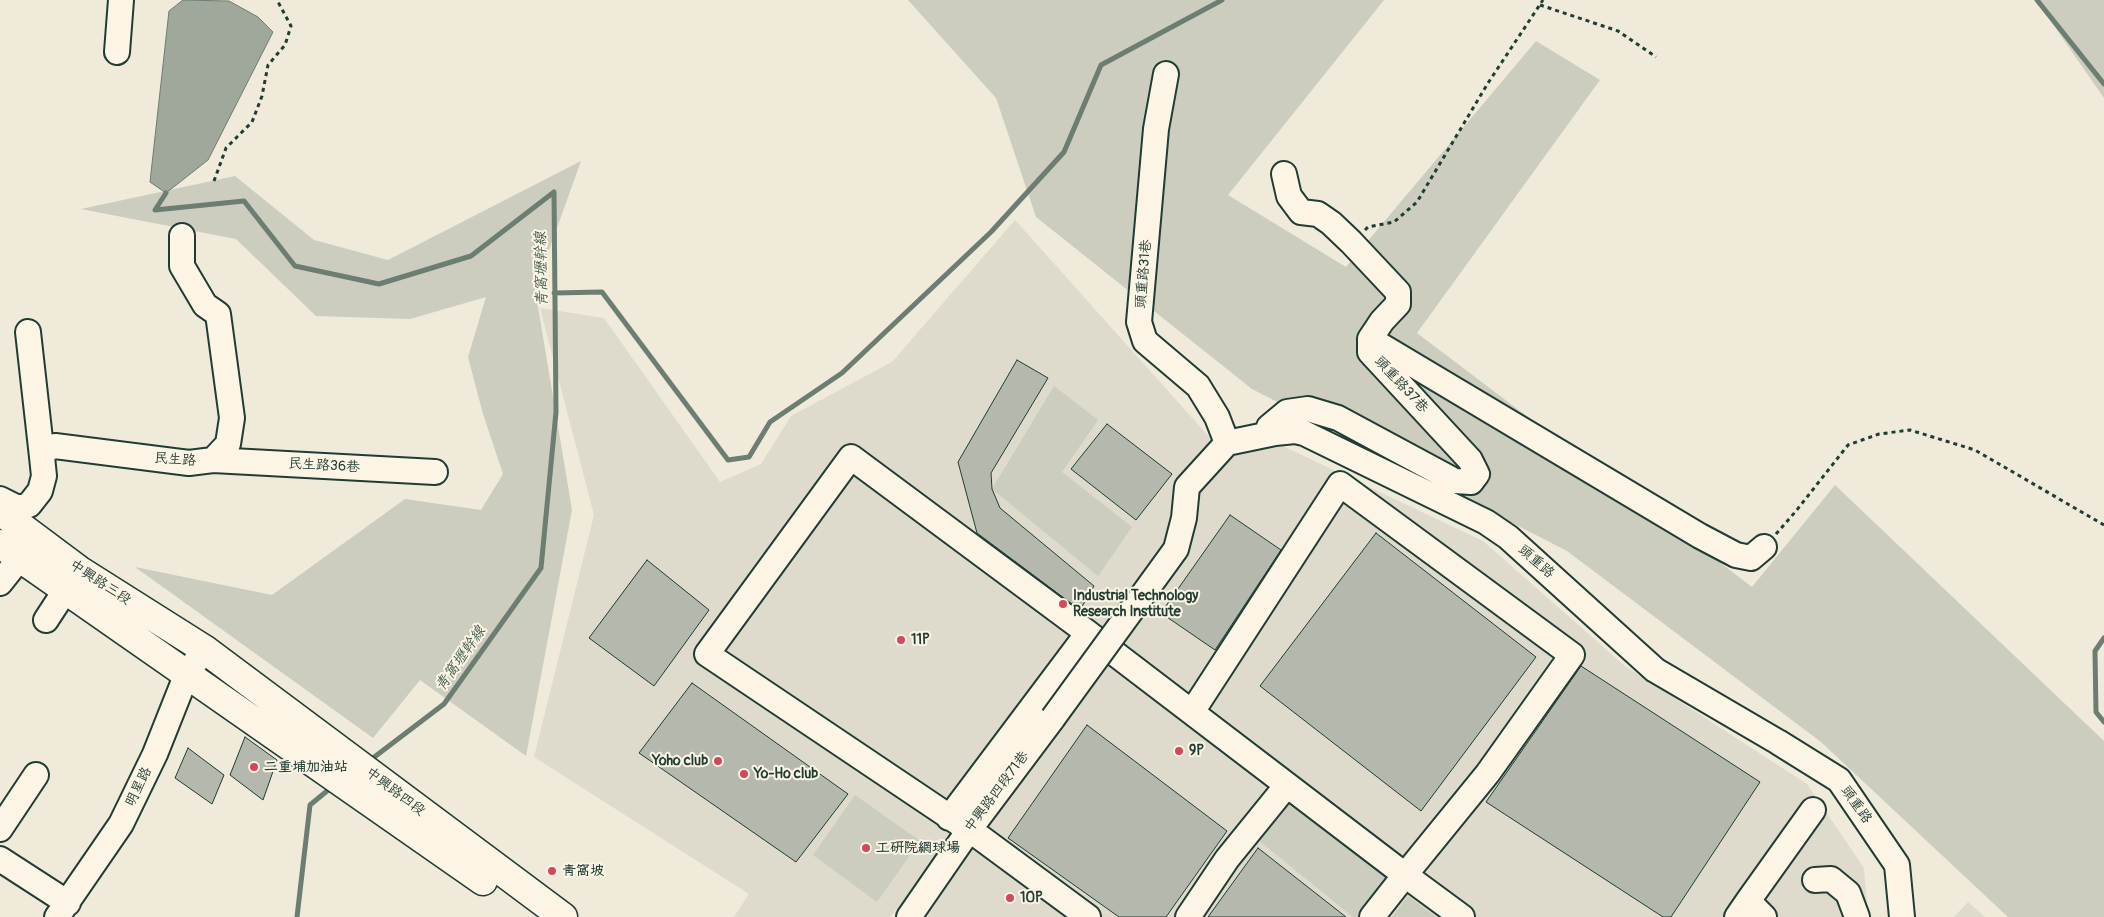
<!DOCTYPE html>
<meta charset="utf-8">
<style>
body{margin:0}
canvas{display:block;background:#efeada}
</style>
<canvas width="2104" height="917"></canvas>
<script>
const ctx = document.querySelector('canvas').getContext('2d');
ctx.lineJoin = 'round';
function paint(path, color) {
  ctx.fillStyle = color;
  ctx.fill(path, 'evenodd');
}
function poly(rows) {
  const path = new Path2D();
  for (const r of rows) {
    path.moveTo(r[0], r[1]);
    for (let i = 2; i < r.length; i += 2) path.lineTo(r[i], r[i + 1]);
  }
  return path;
}
function trace(path, color, width, dash) {
  ctx.strokeStyle = color;
  ctx.lineWidth = width;
  ctx.lineCap = dash ? 'butt' : 'round';
  ctx.setLineDash(dash || []);
  ctx.stroke(path);
}
function write(font, color, halo, rows, align = 'center') {
  ctx.font = font + ' Pangolin,"LXGW WenKai TC",sans-serif';
  ctx.lineWidth = 4;
  ctx.setLineDash([]);
  ctx.textBaseline = 'middle';
  ctx.strokeStyle = halo;
  ctx.fillStyle = color;
  for (const [text, x, y, turn = 0] of rows) {
    ctx.save();
    ctx.translate(x, y);
    ctx.rotate((+turn || 0) * Math.PI / 180);
    ctx.textAlign = isNaN(turn) ? turn : align;
    if (halo) ctx.strokeText(text, 0, 0);
    ctx.fillText(text, 0, 0);
    ctx.restore();
  }
}
paint(poly([
 [1015,220,1211,439,1266,438,1483,541,1625,666,1807,784,1864,868,1868,917,905,917,896,910,890,917,734,917,749,894,534,757,594,515,540,308,604,318,720,482,761,464,791,416,892,362],
 [1968,902,1985,917,1954,917]
]), '#dedbcc');
paint(poly([
 [908,0,1384,0,1228,195,1346,267,1536,41,1600,80,1417,333,1752,587,1835,485,2104,741,2104,917,2008,917,1821,742,1567,551,1252,389,1036,217,996,98],
 [2036,0,2104,0,2104,98],
 [581,161,535,289,572,510,526,756,420,680,373,738,135,567,272,595,405,499,481,510,503,474,483,414,468,357,486,297,410,319,316,316,236,239,81,209,235,176,314,240,388,260],
 [1054,386,1098,420,1062,472,1132,527,1098,576,992,489],
 [855,795,920,841,877,902,813,855],
 [1290,797,1392,873,1359,917,1353,917,1257,839],
 [1408,896,1436,917,1392,917]
]), '#cccdbf');
const water = poly([
 [183,0,229,1,258,17,273,32,208,160,166,193,150,182,169,11,183,0]
]);
paint(water, '#9fa89a');
trace(water, '#6c7d71', 1);
trace(poly([
 [2037,0,2104,84],
 [166,193,155,210,244,201,295,266,379,284,471,256,554,192,556,412,541,568,444,704,373,758],
 [554,293,602,292,728,460,749,457,770,422,842,373,991,232,1064,152,1101,65,1222,0],
 [2104,638,2095,651,2096,712,2104,722],
 [297,917,310,805,333,786]
]), '#6c7d71', 5);
const building = poly([
 [1017,360,1048,378,991,473,992,489,1000,508,1094,586,1080,610,977,533,958,462,1017,360],
 [1107,424,1172,474,1136,520,1071,469,1107,424],
 [1230,515,1281,550,1215,650,1161,613,1230,515],
 [1376,533,1536,657,1421,811,1260,686,1376,533],
 [647,560,709,610,654,686,589,638,647,560],
 [1581,666,1760,782,1671,917,1663,917,1486,802,1581,666],
 [692,683,848,794,796,862,639,753,692,683],
 [1087,725,1227,831,1166,917,1119,917,1008,838,1087,725],
 [245,737,277,760,263,800,230,775,245,737],
 [188,748,224,775,212,804,175,778,188,748],
 [1258,848,1346,917,1208,917,1258,848]
]);
paint(building, '#b5b9ad');
trace(building, '#1f3d34', 1);
const minor = poly([
 [117,52,121,0],
 [1166,74,1156,129,1139,322,1145,341,1198,386,1217,417,1227,443],
 [28,332,42,457],
 [1370,339,1700,536,1736,555,1751,558,1764,547],
 [1269,427,1287,412,1308,409,1338,418,1455,481,1471,482,1477,474,1470,460,1370,352,1370,339,1382,321,1398,304,1398,292,1351,242,1331,223,1318,214,1301,212,1289,196,1284,174],
 [213,460,435,472],
 [0,499,18,508,29,505,40,491,44,476,42,457,47,449,55,446,189,463,213,460,228,444,232,418,218,314,205,305,182,266,182,236],
 [0,583,31,544],
 [1139,600,1176,549,1184,518,1187,487,1227,443,1275,433,1295,431,1304,433,1486,522,1508,537,1655,670,1778,742,1839,780,1897,865,1902,917],
 [46,620,76,574],
 [949,818,1088,633],
 [0,829,36,775],
 [0,859,68,903],
 [1815,880,1831,879,1848,893,1857,917],
 [1748,901,1813,810],
 [57,917,121,824,155,754,186,676,204,649],
 [909,917,969,830,1053,718],
 [1088,917,981,838,707,654,851,457,1088,633,1405,875,1488,773,1572,655,1340,484,1192,712],
 [1188,917,1227,859,1287,785],
 [1372,917,1405,875,1462,917],
 [1737,917,1748,901,1764,917]
]);
const major = poly([
 [0,511,79,570,204,649,563,917],
 [0,544,483,881]
]);
trace(minor, '#1f3d34', 28);
trace(major, '#1f3d34', 31);
trace(poly([
 [1540,5,1618,31,1656,57],
 [214,181,226,148,252,122,262,96,268,65,285,45,291,26,277,0],
 [1365,230,1368,227,1394,222,1417,202,1488,83,1543,0],
 [1776,534,1796,511,1848,445,1879,434,1910,430,1975,450,2104,525]
]), '#1f3d34', 3, [4, 4]);
trace(minor, '#fcf5e5', 24);
trace(major, '#fcf5e5', 28);
const minorBridge = poly([
 [1053,718,1139,600]
]);
trace(minorBridge, '#1f3d34', 28, []);
trace(minorBridge, '#fcf5e5', 24);
for (const [x, y, r, color] of [
 [1063,604,5,"#d1495b"],
 [901,640,5,"#d1495b"],
 [1179,751,5,"#d1495b"],
 [718,761,5,"#d1495b"],
 [254,767,5,"#d1495b"],
 [744,774,5,"#d1495b"],
 [866,848,5,"#d1495b"],
 [552,871,5,"#d1495b"],
 [1010,898,5,"#d1495b"]
]) {
  const dot = new Path2D();
  dot.arc(x, y, r, 0, 2 * Math.PI);
  ctx.fillStyle = color;
  ctx.fill(dot);
  trace(dot, '#fcf5e5', 2);
}
write('14px', '#1f3d34', '#fcf5e5', [
 ["頭重路31巷",1144,274,-85],
 ["頭重路37巷",1401,385,47],
 ["民生路",175,460,4],
 ["民生路36巷",324,466,3],
 ["頭重路",1536,562,41],
 ["中興路三段",100,583,33],
 ["明星路",139,787,-64],
 ["中興路四段",395,792,37],
 ["中興路四段71巷",997,792,-53],
 ["頭重路",1856,805,55]
]);
write('bold 14px', '#1f3d34', '#fcf5e5', [
 ["Industrial Technology",1073,596],
 ["Research Institute",1073,612],
 ["11P",911,640],
 ["9P",1189,751],
 ["Yoho club",708,761,"right"],
 ["二重埔加油站",264,767],
 ["Yo-Ho club",754,774],
 ["工研院網球場",876,848],
 ["青窩坡",562,871],
 ["10P",1020,898]
], 'left');
write('italic 15px', '#455d53', '#fcf5e5', [
 ["青窩壢幹線",542,269,-91],
 ["青窩壢幹線",461,659,-55]
]);
</script>
